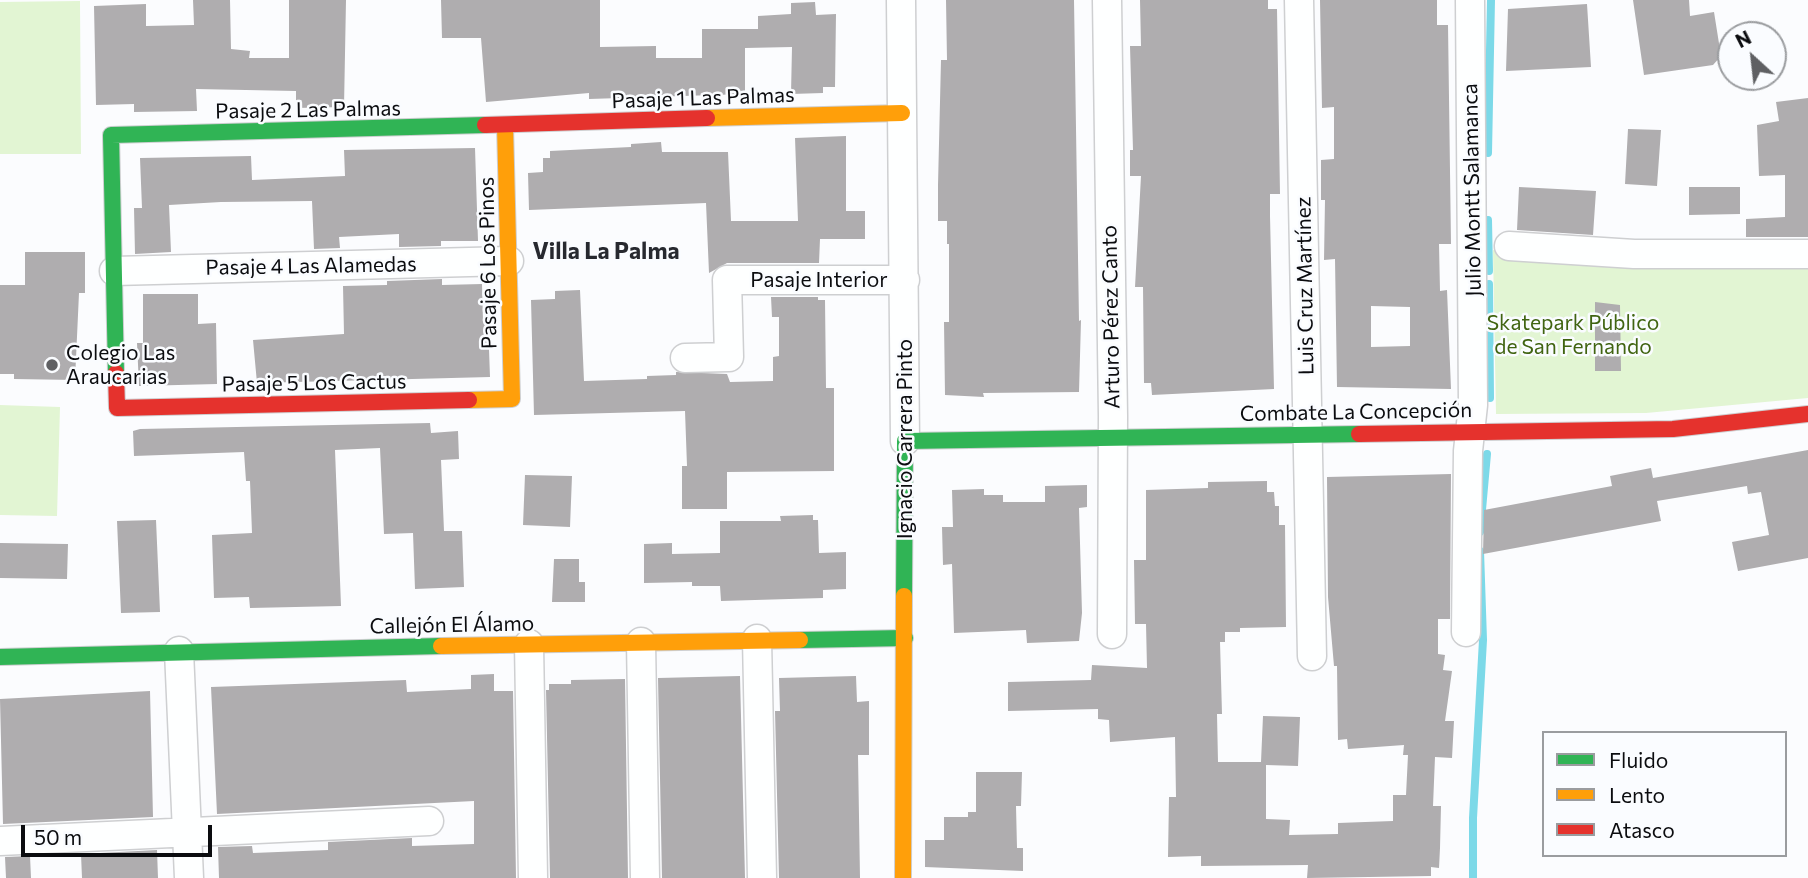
<!DOCTYPE html>
<meta charset="utf-8">
<style>
body{margin:0}
#map{position:relative;width:1808px;height:878px;overflow:hidden;background:#fbfcfe;font-family:Commissioner,sans-serif}
canvas{display:block}
.legend{position:absolute;left:1542px;top:731px;width:245px;height:126px;box-sizing:border-box;background:#fafcff;border:2px solid #9a9c9f;margin:0;padding:9px 12px;list-style:none;font-size:21px;color:#0b0c0f}
.legend li{display:flex;align-items:center;gap:14px;height:35px}
.legend b{width:35px;border:2px solid #9a9c9f}
.north{position:absolute;left:1717px;top:21px;width:70px;height:70px;box-sizing:border-box;background:#fafcff;border:2px solid #9a9c9f;border-radius:50%;rotate:333deg;font-size:19px;font-weight:700;line-height:28px;text-align:center;color:#0b0c0f}
.north::after{content:'';display:block;margin:auto;width:24px;height:32px;background:#5f6063;clip-path:polygon(50% 0,100% 100%,50% 72%,0 100%)}
.scale{position:absolute;left:21px;top:825px;width:191px;height:32px;box-sizing:border-box;border:4px solid #0b0c0f;border-top:0;padding-left:9px;font-size:21px;line-height:24px;white-space:nowrap;color:#0b0c0f;-webkit-text-stroke:5px #fafcff;paint-order:stroke}
</style>
<div id="map">
<canvas width="1808" height="878"></canvas>
<ul class="legend">
<li><b style="height:9px;background:#30b455"></b>Fluido</li>
<li><b style="height:9px;background:#ff9f0a"></b>Lento</li>
<li><b style="height:9px;background:#e5322d"></b>Atasco</li>
</ul>
<div class="north">N</div>
<div class="scale">50 m</div>
</div>
<script>
const ctx = document.querySelector('canvas').getContext('2d');
ctx.lineJoin = 'round';
function paint(path, color) {
  ctx.fillStyle = color;
  ctx.fill(path, 'evenodd');
}
function poly(rows) {
  const path = new Path2D();
  for (const r of rows) {
    path.moveTo(r[0], r[1]);
    for (let i = 2; i < r.length; i += 2) path.lineTo(r[i], r[i + 1]);
  }
  return path;
}
function trace(path, color, width, dash) {
  ctx.strokeStyle = color;
  ctx.lineWidth = width;
  ctx.lineCap = dash ? 'butt' : 'round';
  ctx.setLineDash(dash || []);
  ctx.stroke(path);
}
function write(font, color, halo, rows, align = 'center') {
  ctx.font = font + ' Commissioner,sans-serif';
  ctx.lineWidth = 5;
  ctx.setLineDash([]);
  ctx.textBaseline = 'middle';
  ctx.strokeStyle = halo;
  ctx.fillStyle = color;
  for (const [text, x, y, turn = 0] of rows) {
    ctx.save();
    ctx.translate(x, y);
    ctx.rotate((+turn || 0) * Math.PI / 180);
    ctx.textAlign = isNaN(turn) ? turn : align;
    if (halo) ctx.strokeText(text, 0, 0);
    ctx.fillText(text, 0, 0);
    ctx.restore();
  }
}
paint(poly([
 [80,1,81,154,0,154,0,2],
 [1493,250,1520,255,1808,263,1808,398,1646,413,1496,414],
 [0,405,60,407,57,516,0,515]
]), '#e2f5d3');
trace(poly([
 [1488,153,1491,0],
 [1488,220,1489,271],
 [1489,284,1490,398],
 [1480,532,1487,454],
 [1473,878,1473,818,1483,640,1480,551]
]), '#7cd9e8', 8);
paint(poly([
 [193,0,230,0,231,49,250,51,249,58,289,58,289,0,346,0,344,107,296,108,296,91,196,89,197,111,134,112,134,104,96,105,94,6,146,4,146,26,194,25],
 [441,0,600,0,600,47,656,46,656,58,702,58,702,29,758,29,758,16,791,14,791,3,815,2,816,15,836,14,835,87,823,87,823,93,791,94,792,47,745,48,745,94,589,99,589,93,486,102,481,38,442,38],
 [946,0,1074,0,1079,321,1081,320,1079,392,983,393,984,397,945,395,944,322,949,322,949,244,947,244,947,221,938,221,938,185,941,60,947,60],
 [1140,0,1268,0,1268,9,1277,9,1280,194,1270,194,1270,216,1274,389,1152,395,1151,383,1144,383,1143,287,1135,287,1141,176,1130,176,1130,150,1133,150,1130,46,1141,46],
 [1320,0,1437,0,1437,25,1448,25,1451,244,1439,244,1440,291,1447,290,1451,389,1337,387,1335,259,1324,260,1325,200,1321,200,1321,160,1334,159,1334,107,1322,108],
 [1371,306,1410,307,1410,346,1371,347],
 [1633,0,1689,0,1690,16,1714,12,1721,56,1713,65,1644,75],
 [1587,4,1591,67,1506,71,1508,9],
 [1808,98,1808,237,1746,237,1746,219,1785,217,1785,175,1759,176,1757,125,1779,121,1776,102],
 [1628,129,1661,130,1657,186,1625,184],
 [846,136,846,211,865,211,865,239,820,239,819,263,727,263,709,273,706,203,529,210,528,173,543,172,543,158,550,158,550,151,631,147,631,144,661,142,662,152,728,152,731,221,798,221,795,138],
 [475,148,478,241,441,241,441,246,399,247,399,234,339,237,340,248,314,249,312,201,221,202,169,205,171,252,135,254,134,208,142,208,140,158,251,156,252,180,345,176,344,150],
 [1519,187,1596,191,1593,235,1517,230],
 [1689,187,1740,187,1740,214,1689,215],
 [25,252,85,252,85,293,79,293,75,380,14,379,14,374,0,374,0,285,25,285],
 [442,279,442,285,482,284,483,322,488,322,490,377,257,383,253,340,344,334,343,286,387,285,387,281],
 [580,290,584,381,647,379,647,376,676,375,676,372,727,374,730,382,773,381,773,357,779,356,779,317,772,317,771,297,818,297,818,300,825,300,826,388,834,388,834,471,727,472,727,509,682,509,682,466,687,466,685,411,534,415,531,300,555,299,555,291],
 [143,294,198,294,198,324,216,323,217,384,139,386,137,343,143,343],
 [1595,302,1620,305,1621,371,1595,371],
 [430,423,431,433,458,431,459,459,441,460,444,531,462,531,464,587,415,589,413,533,384,534,380,448,335,450,341,606,250,608,249,597,214,598,212,535,252,533,250,481,246,481,244,452,134,456,133,431,140,429],
 [1808,450,1808,558,1738,571,1732,542,1769,535,1761,492,1748,494,1747,486,1657,501,1661,521,1483,554,1484,510,1612,486,1610,476,1651,468,1653,478],
 [1451,474,1450,619,1438,619,1438,654,1445,655,1443,670,1452,671,1445,721,1454,721,1452,758,1435,757,1433,806,1441,806,1440,848,1439,868,1431,867,1431,876,1307,878,1308,865,1201,866,1201,856,1168,857,1169,797,1176,797,1175,737,1110,742,1109,720,1098,719,1098,709,1008,711,1008,682,1091,680,1092,665,1147,668,1146,624,1135,624,1134,560,1146,560,1146,490,1208,488,1208,482,1267,481,1267,492,1274,492,1275,506,1279,506,1279,525,1285,525,1286,627,1240,628,1240,632,1225,632,1225,642,1220,642,1222,714,1217,714,1218,762,1261,762,1263,716,1300,717,1298,766,1266,765,1266,819,1290,820,1289,835,1338,834,1338,823,1393,821,1393,795,1406,795,1408,755,1403,755,1404,745,1348,749,1347,739,1338,740,1337,666,1334,666,1328,597,1327,477],
 [525,475,572,476,570,527,523,525],
 [1087,485,1087,507,1079,508,1082,613,1079,641,1027,643,1026,630,954,633,952,564,943,565,942,527,953,527,952,490,984,489,984,495,1003,495,1003,502,1045,502,1045,486],
 [813,515,813,520,818,520,819,553,846,552,846,589,823,590,823,598,721,601,720,586,692,586,692,582,644,583,644,544,672,543,672,554,720,553,720,521,781,521,780,516],
 [156,520,160,612,121,613,117,521],
 [0,543,68,544,67,579,0,578],
 [554,559,579,559,579,582,585,582,585,602,552,602],
 [494,674,494,691,513,691,516,878,219,878,218,847,252,846,253,853,328,850,328,842,412,838,412,846,474,844,474,801,217,814,211,687,406,680,407,692,471,689,471,675],
 [740,676,745,878,662,878,658,678],
 [856,676,857,702,869,701,869,755,858,755,860,878,779,878,775,711,780,711,779,678],
 [625,679,628,878,550,878,546,690,549,690,549,684,571,684,571,680],
 [150,691,153,817,3,824,0,699],
 [976,772,1022,772,1021,806,1016,806,1017,848,1023,848,1023,871,925,867,925,840,944,840,944,817,968,817,968,812,976,812],
 [157,850,158,878,82,878,81,854],
 [30,856,31,878,6,878,5,857]
]), '#afadaf');
const street = poly([
 [901,0,905,441],
 [1107,0,1113,416,1112,634],
 [1299,0,1312,656],
 [1509,246,1634,254,1808,254],
 [114,271,509,261],
 [685,358,729,357,727,280,905,280],
 [1466,632,1468,451,1473,405,1470,0],
 [757,639,762,878],
 [641,642,645,878],
 [529,644,533,878],
 [179,651,189,878],
 [0,841,429,821]
]);
const fast = poly([
 [116,373,111,135,485,125],
 [904,596,905,441,1359,434],
 [800,640,905,638],
 [0,657,441,646]
]);
const slow = poly([
 [707,118,902,113],
 [469,400,512,399,505,126],
 [441,646,800,640],
 [903,878,904,596]
]);
const jam = poly([
 [485,125,707,118],
 [116,373,117,408,469,400],
 [1359,434,1673,429,1808,414]
]);
trace(street, '#cecfd1', 31);
trace(fast, '#cecfd1', 18);
trace(slow, '#cecfd1', 18);
trace(jam, '#cecfd1', 18);
trace(street, '#feffff', 28);
trace(fast, '#30b455', 16);
trace(slow, '#ff9f0a', 16);
trace(jam, '#e5322d', 16);
for (const [x, y, r, color] of [
 [52,365,7,"#5f6063"]
]) {
  const dot = new Path2D();
  dot.arc(x, y, r, 0, 2 * Math.PI);
  ctx.fillStyle = color;
  ctx.fill(dot);
  trace(dot, '#fafcff', 2.5);
}
write('21px', '#0b0c0f', '#fafcff', [
 ["Pasaje 1 Las Palmas",703,98,-2],
 ["Pasaje 2 Las Palmas",308,110,-1],
 ["Julio Montt Salamanca",1472,190,-91],
 ["Pasaje 6 Los Pinos",488,263,-91],
 ["Pasaje 4 Las Alamedas",311,266,-1],
 ["Pasaje Interior",819,280],
 ["Luis Cruz Martínez",1305,286,-91],
 ["Arturo Pérez Canto",1111,317,-91],
 ["Pasaje 5 Los Cactus",314,383,-1],
 ["Combate La Concepción",1356,412,-1],
 ["Ignacio Carrera Pinto",905,439,-90],
 ["Callejón El Álamo",452,625,-1]
]);
write('21px', '#406411', '#fafcff', [
 ["Skatepark Público",1573,323],
 ["de San Fernando",1573,347]
]);
write('21px', '#0b0c0f', '#fafcff', [
 ["Colegio Las",66,353],
 ["Araucarias",66,377]
], 'left');
write('bold 23px', '#27292f', '#fafcff', [
 ["Villa La Palma",606,251]
]);
</script>
